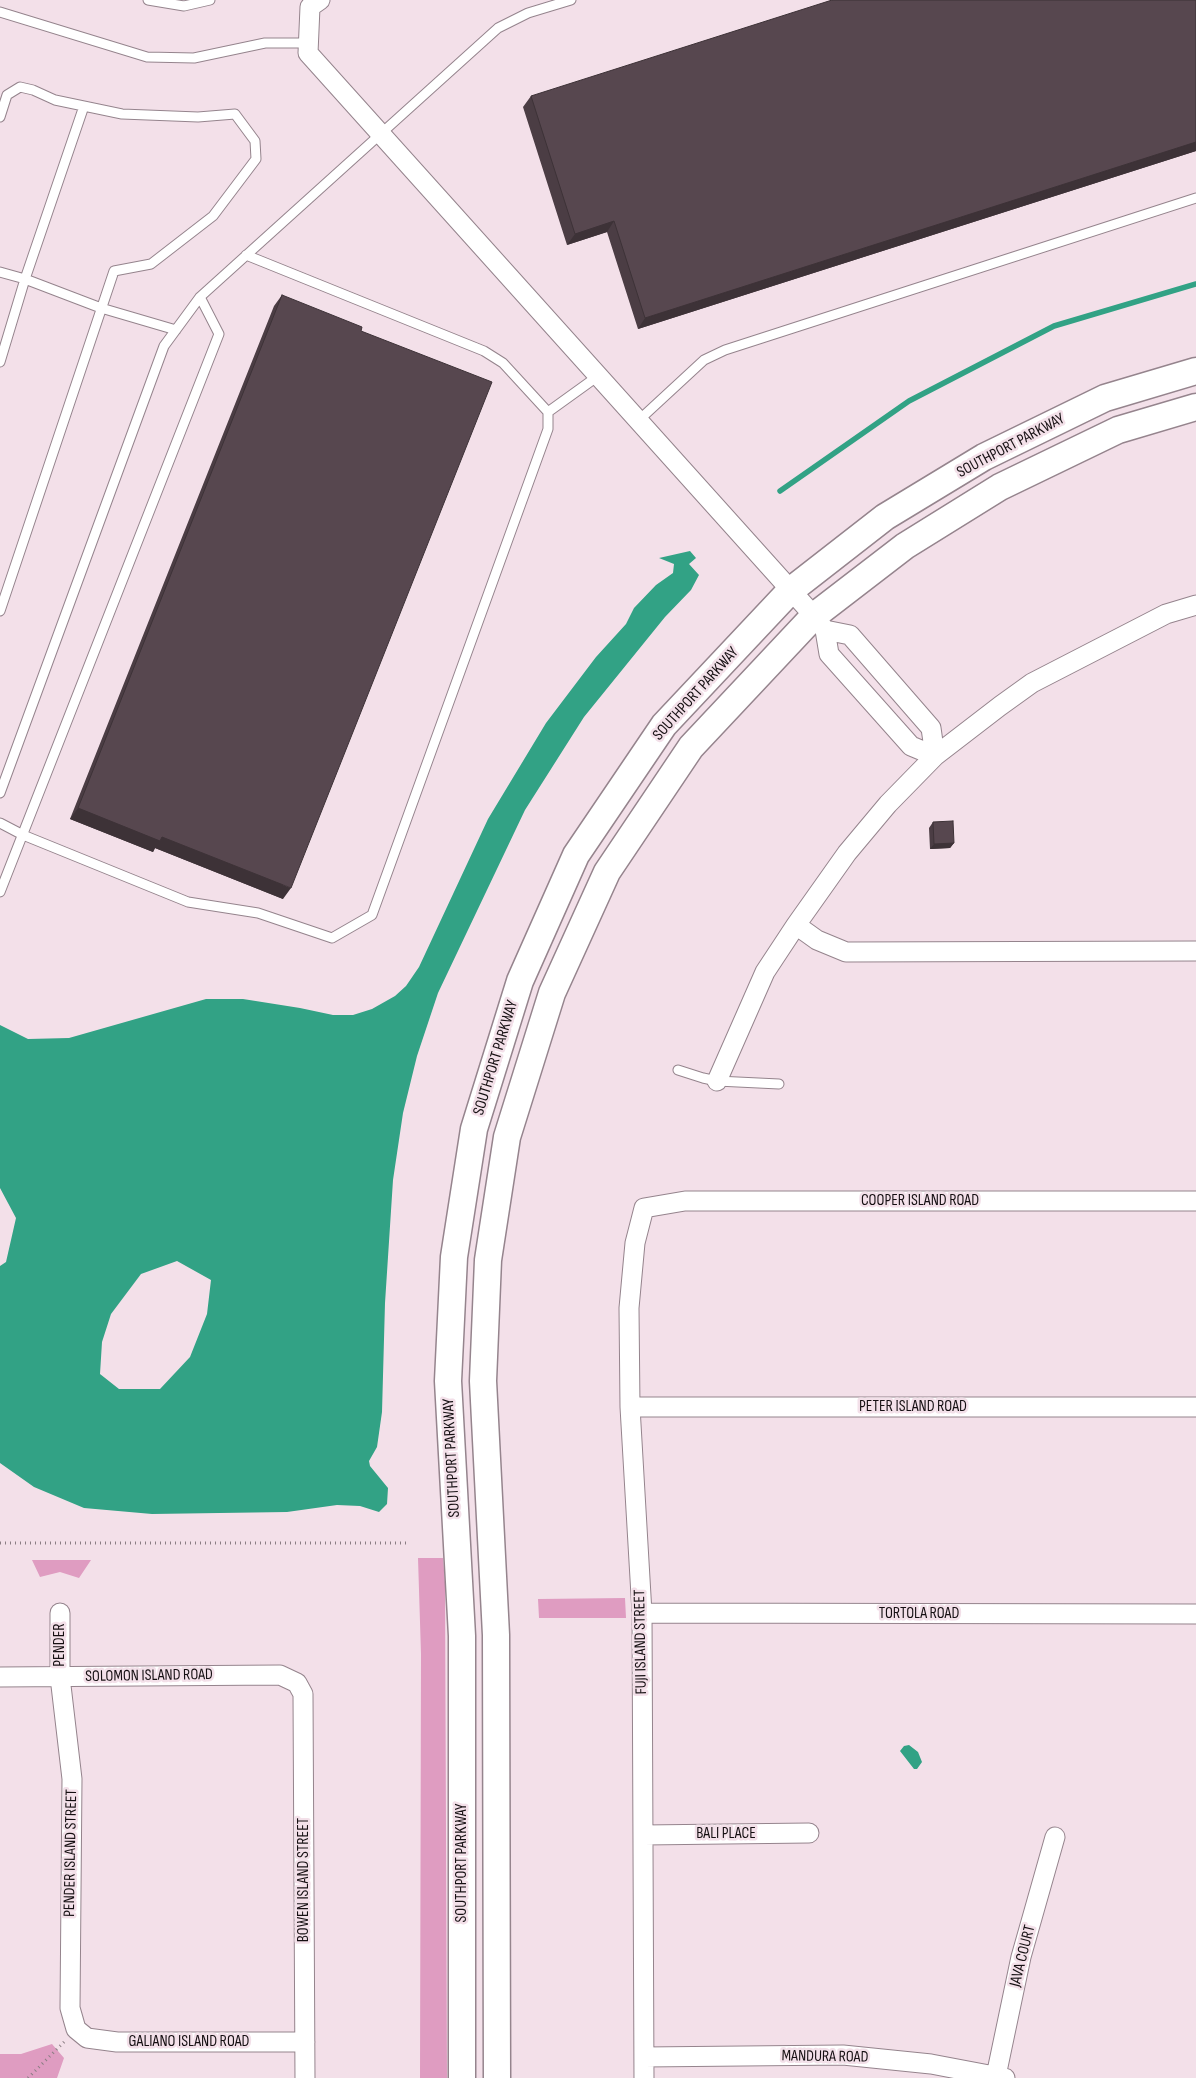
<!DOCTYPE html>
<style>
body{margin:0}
canvas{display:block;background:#f3e0e9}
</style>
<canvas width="1196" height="2078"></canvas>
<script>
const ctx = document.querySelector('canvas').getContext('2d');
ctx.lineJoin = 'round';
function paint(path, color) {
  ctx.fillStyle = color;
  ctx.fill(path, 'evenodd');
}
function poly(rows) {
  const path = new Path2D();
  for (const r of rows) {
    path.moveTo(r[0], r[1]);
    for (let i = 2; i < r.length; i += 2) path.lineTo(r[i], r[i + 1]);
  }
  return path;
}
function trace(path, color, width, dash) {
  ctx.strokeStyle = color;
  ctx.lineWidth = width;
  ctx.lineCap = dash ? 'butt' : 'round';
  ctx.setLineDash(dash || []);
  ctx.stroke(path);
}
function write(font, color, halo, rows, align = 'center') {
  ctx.font = font + ' "Sofia Sans Condensed",sans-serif';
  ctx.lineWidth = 5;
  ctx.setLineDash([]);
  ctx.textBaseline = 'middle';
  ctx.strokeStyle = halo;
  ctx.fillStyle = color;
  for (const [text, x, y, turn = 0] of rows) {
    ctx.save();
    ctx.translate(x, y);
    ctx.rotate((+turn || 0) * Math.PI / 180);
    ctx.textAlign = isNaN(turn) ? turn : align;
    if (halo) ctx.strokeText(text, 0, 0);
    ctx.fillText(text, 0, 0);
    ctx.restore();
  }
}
paint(poly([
 [418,1558,443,1558,445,1583,447,2078,420,2078,421,1654],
 [32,1560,91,1560,79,1578,60,1572,40,1577],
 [625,1598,626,1618,539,1618,538,1599],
 [52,2044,64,2058,57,2078,0,2078,0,2054,21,2054]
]), '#df9cc1');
paint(poly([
 [690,551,696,558,689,564,699,575,691,590,665,617,584,717,525,810,438,993,417,1056,403,1113,393,1180,385,1303,382,1412,377,1447,369,1461,370,1466,388,1488,387,1504,379,1512,360,1506,337,1505,287,1512,152,1514,84,1508,34,1487,0,1463,0,1266,6,1262,16,1218,0,1188,0,1025,28,1039,69,1038,206,999,243,999,300,1008,333,1015,353,1015,372,1009,395,996,406,986,419,967,488,819,546,723,596,657,626,624,634,608,656,585,673,573,674,564,659,558],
 [177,1261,211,1280,207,1314,190,1357,160,1389,119,1389,100,1374,102,1342,111,1314,141,1274],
 [909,1745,918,1752,922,1762,917,1769,914,1769,900,1751,904,1746]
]), '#32a285');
trace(poly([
 [780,491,909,401,1054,326,1196,284]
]), '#32a285', 5.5);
const service = poly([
 [148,0,184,6,210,0],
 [0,12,147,57,194,58,265,43,309,43],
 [0,117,7,95,20,87,33,90,55,100,122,114,198,117,235,114,255,141,256,159,213,216,151,264,114,271,0,611],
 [0,272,25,279,101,308,176,330],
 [0,362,25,279,84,106],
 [548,412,598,376],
 [638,421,704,360,725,350,1196,198],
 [0,793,164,346,200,297,498,28,528,13,571,0],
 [0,823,23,835,188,902,258,913,332,938,372,915,548,429,548,412,503,363,484,351,246,255],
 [0,892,219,334,200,297],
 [678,1070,703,1078,717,1081,779,1084]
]);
const minor = poly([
 [320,0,310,7,308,53,814,616,825,630,829,654,911,746,935,756],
 [825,630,850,635,931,728,935,756],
 [796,925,847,853,888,804,935,756,1000,706,1032,683,1166,614,1196,605],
 [717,1081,765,972,796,925,817,940,846,952,1196,951],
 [630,1407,1196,1407],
 [60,1613,60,1677,72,1779,70,2008,76,2029,87,2038,117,2042,305,2042],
 [642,1613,1196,1614],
 [0,1677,280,1675,297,1683,303,1694,305,2078],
 [644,1835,809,1833],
 [644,2057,843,2055,931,2064,1005,2078],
 [996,2076,1021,1957,1055,1837],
 [644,2078,642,1613,630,1407,629,1308,635,1243,644,1208,685,1201,1196,1201]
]);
const secondary = poly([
 [462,2078,462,1636,448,1381,454,1257,474,1129,520,981,576,855,664,725,790,591,885,517,984,457,1105,398,1196,371],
 [497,2078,496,1635,483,1381,488,1260,507,1137,552,993,607,872,691,747,814,616,905,546,1000,487,1118,430,1196,407]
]);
trace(service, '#95848d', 11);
trace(minor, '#95848d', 21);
trace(secondary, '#95848d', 29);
trace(poly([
 [0,1543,406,1543],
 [28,2078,65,2041]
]), '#8a7d83', 3, [1, 4]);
trace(service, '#fff', 9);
trace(minor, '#fff', 19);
trace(secondary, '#fff', 26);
paint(poly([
 [1196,0,1196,151,638,329,607,232,567,245,523,107,531,96],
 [282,295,283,899,155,848,153,852,70,819,274,306],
 [933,822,954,843,950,848,930,849,929,828]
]), '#4b3d44');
paint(poly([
 [1196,142,1196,151,638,329,645,318],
 [614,221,607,232,567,245,575,234],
 [78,808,162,837,291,888,283,899,155,848,153,852,70,819],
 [954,843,950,848,930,849,934,844]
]), '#3d3237');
const building = poly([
 [832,0,1196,0,1196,142,645,318,614,221,575,234,531,96,832,0],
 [282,295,362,327,361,331,492,382,291,888,162,837,160,841,78,808,282,295],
 [953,821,954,843,934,844,933,822,953,821]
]);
paint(building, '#57474f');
trace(building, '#3d3237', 1);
write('16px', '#150f12', '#f3e0e9', [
 ["SOUTHPORT PARKWAY",1011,446,-28],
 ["SOUTHPORT PARKWAY",696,694,-48],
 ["SOUTHPORT PARKWAY",496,1058,-73],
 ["COOPER ISLAND ROAD",920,1201],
 ["PETER ISLAND ROAD",913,1407],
 ["SOUTHPORT PARKWAY",452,1458,-93],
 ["TORTOLA ROAD",919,1614],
 ["FUJI ISLAND STREET",641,1642,-91],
 ["PENDER",60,1645,-90],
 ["SOLOMON ISLAND ROAD",149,1676,-1],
 ["BALI PLACE",726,1834],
 ["PENDER ISLAND STREET",71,1853,-89],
 ["SOUTHPORT PARKWAY",462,1863,-90],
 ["BOWEN ISLAND STREET",304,1880,-90],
 ["JAVA COURT",1023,1956,-76],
 ["GALIANO ISLAND ROAD",189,2042],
 ["MANDURA ROAD",825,2057,1]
]);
</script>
